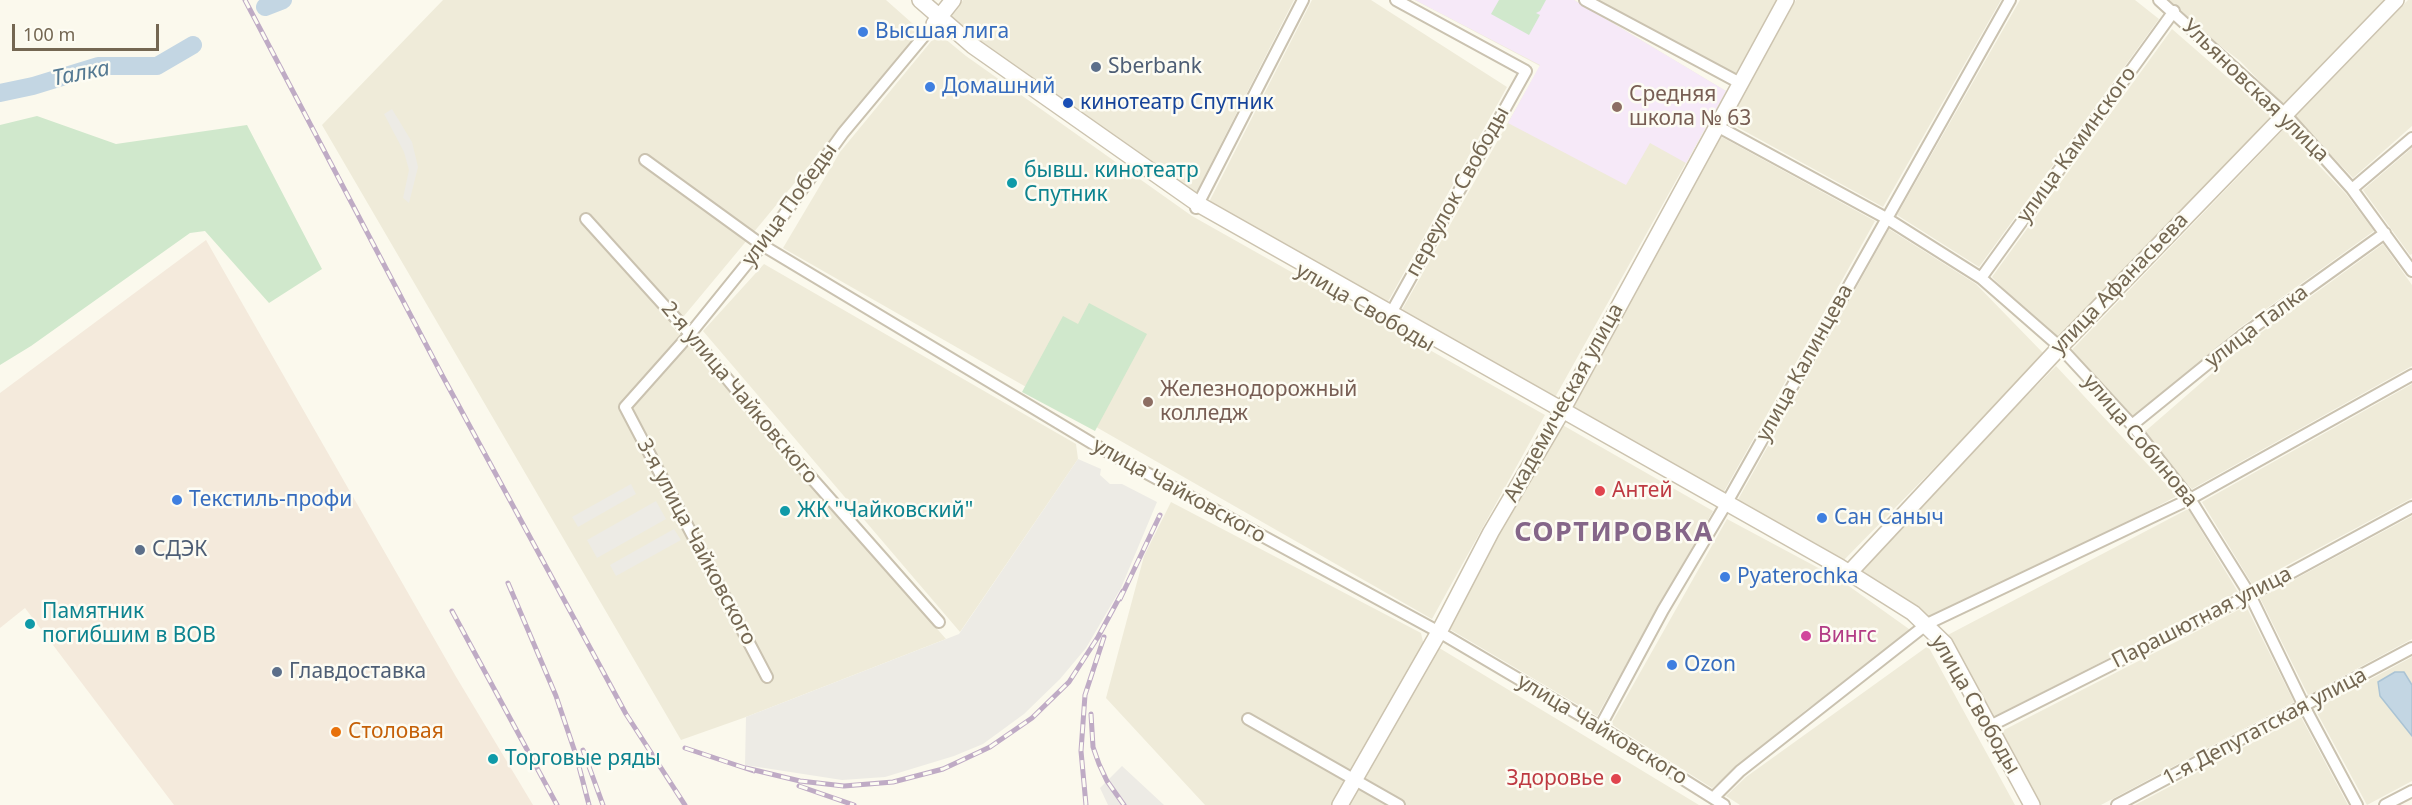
<!DOCTYPE html>
<meta charset="utf-8">
<style>
body{margin:0}
#map{position:relative;width:2412px;height:805px;overflow:hidden;background:#fbf9ed;font-family:"Noto Sans",sans-serif}
canvas{display:block}
.scale{position:absolute;left:12px;top:24px;width:147px;height:27px;box-sizing:border-box;border:3px solid #746752;border-top:0;padding-left:8px;font-size:18px;line-height:21px;white-space:nowrap;color:#746752;-webkit-text-stroke:4px #fdfcf3;paint-order:stroke}
</style>
<div id="map">
<canvas width="2412" height="805"></canvas>
<div class="scale">100 m</div>
</div>
<script>
const ctx = document.querySelector('canvas').getContext('2d');
ctx.lineJoin = 'round';
function paint(path, color) {
  ctx.fillStyle = color;
  ctx.fill(path, 'evenodd');
}
function poly(rows) {
  const path = new Path2D();
  for (const r of rows) {
    path.moveTo(r[0], r[1]);
    for (let i = 2; i < r.length; i += 2) path.lineTo(r[i], r[i + 1]);
  }
  return path;
}
function trace(path, color, width, dash) {
  ctx.strokeStyle = color;
  ctx.lineWidth = width;
  ctx.lineCap = dash ? 'butt' : 'round';
  ctx.setLineDash(dash || []);
  ctx.stroke(path);
}
function write(font, color, halo, rows, align = 'center') {
  ctx.font = font + ' "Noto Sans",sans-serif';
  ctx.lineWidth = 5;
  ctx.setLineDash([]);
  ctx.textBaseline = 'middle';
  ctx.strokeStyle = halo;
  ctx.fillStyle = color;
  for (const [text, x, y, turn = 0] of rows) {
    ctx.save();
    ctx.translate(x, y);
    ctx.rotate((+turn || 0) * Math.PI / 180);
    ctx.textAlign = isNaN(turn) ? turn : align;
    if (halo) ctx.strokeText(text, 0, 0);
    ctx.fillText(text, 0, 0);
    ctx.restore();
  }
}
paint(poly([
 [443,0,886,0,921,31,674,328,946,639,746,717,681,740,322,125],
 [963,0,1294,0,1194,197,948,20],
 [1312,0,1371,0,1507,87,1385,307,1207,206],
 [1415,0,1574,0,1726,91,1553,401,1399,315,1540,66],
 [1592,0,1777,0,1734,77],
 [1796,0,2001,0,1883,207,1728,122],
 [2020,0,2135,0,2159,19,1979,267,1897,215],
 [2161,0,2386,0,2284,106,2240,61],
 [2408,0,2412,0,2412,126,2353,178,2295,117],
 [2172,29,2273,117,2056,343,1992,277],
 [938,33,966,56,1192,216,1545,415,1432,619,783,248,840,152],
 [2284,129,2346,194,2374,231,2238,329,2130,423,2067,355],
 [1720,136,1875,221,1721,497,1567,409],
 [2412,148,2412,254,2410,255,2363,190],
 [1889,229,1976,284,2045,355,1842,562,1735,505],
 [2383,244,2412,285,2412,366,2192,489,2141,435,2248,342],
 [764,264,1076,444,1078,459,960,632,703,331],
 [2056,366,2177,496,1931,625,1856,571],
 [2412,384,2412,498,2252,584,2202,502],
 [1559,423,1713,511,1597,716,1446,627],
 [1171,502,1421,633,1424,646,1334,805,1205,805,1106,698,1144,556],
 [2188,509,2238,592,1990,719,1942,638],
 [2412,516,2412,639,2308,695,2260,598],
 [1727,519,1839,579,1916,634,1807,709,1712,788,1611,724],
 [2246,606,2294,702,2101,805,2037,805,1998,733],
 [1436,646,1699,805,1348,805],
 [1928,646,2015,805,1740,805,1726,796,1746,777],
 [2412,657,2412,781,2367,805,2315,709],
 [2301,717,2348,805,2135,805]
]), '#efebd9');
paint(poly([
 [206,240,455,675,533,805,174,805,25,608,0,628,0,393]
]), '#f4eadc');
paint(poly([
 [392,109,412,142,418,167,409,203,403,198,409,170,404,152,384,114],
 [1078,459,1101,469,1100,475,1110,484,1122,484,1157,502,1121,588,1086,648,1060,679,1024,714,983,744,954,756,885,777,842,780,745,765,746,717,959,634],
 [631,484,636,494,578,527,572,517],
 [656,501,666,519,597,558,587,540],
 [674,529,681,540,616,576,610,565],
 [1122,766,1164,805,1108,805,1100,788]
]), '#edebe5');
paint(poly([
 [1415,0,1574,0,1726,91,1686,163,1650,143,1626,185,1508,123,1540,65]
]), '#f6e9f8');
paint(poly([
 [1499,0,1546,0,1540,11,1536,13,1540,15,1529,35,1491,14],
 [37,116,116,144,247,125,322,269,269,303,205,231,190,233,31,346,0,365,0,125],
 [1089,303,1147,334,1095,431,1022,392,1063,316,1078,324]
]), '#d0e8cc');
const water = poly([
 [2395,672,2404,672,2412,685,2412,736,2380,696,2378,682,2395,672]
]);
paint(water, '#c3d6e3');
trace(water, '#aac3d4', 1.5);
trace(poly([
 [265,7,283,0],
 [0,93,33,86,98,66,157,66,193,45]
]), '#c3d6e3', 18);
const street = poly([
 [1585,0,1740,83],
 [2159,0,2285,114,2352,189,2412,271],
 [1717,126,1886,218,1981,278,2060,347,2132,425,2190,499,2250,595,2304,706,2357,805],
 [645,160,762,245,1095,445,1439,632,1600,727,1724,805],
 [2352,189,2412,138],
 [1196,208,1303,0],
 [586,219,690,334,778,440,939,622],
 [1981,278,2174,11],
 [1391,313,1526,71,1396,0],
 [2132,425,2243,335,2385,233],
 [767,677,625,407,690,334,762,245,843,133,934,24],
 [1248,719,1399,805],
 [1990,726,2250,595,2412,507],
 [1600,727,1663,610,1726,504,2010,0],
 [1713,798,1740,771,1927,624,2190,499,2412,375],
 [2117,805,2412,648],
 [2385,805,2412,791]
]);
const secondary = poly([
 [920,0,973,46,1198,204,1840,567,1913,613,1945,644,2032,805],
 [934,24,953,0],
 [1849,573,2060,347,2396,0],
 [1340,805,1439,632,1491,532,1558,418,1786,0]
]);
trace(street, '#cac2b0', 14);
trace(secondary, '#ccc3af', 18);
trace(street, '#fff', 10);
trace(secondary, '#fff', 15);
const rail = poly([
 [245,0,442,375,626,714,685,805],
 [508,583,556,696,576,755,589,805],
 [1120,599,1160,515],
 [452,611,557,805],
 [1091,714,1093,747,1099,764,1107,781,1124,805],
 [685,748,754,771],
 [583,750,603,805],
 [746,768,800,781,844,786,893,782,943,769,990,747,1032,718,1069,682,1098,637,1123,591],
 [799,786,854,805],
 [1086,805,1081,751,1085,695,1104,637]
]);
trace(rail, '#bfabc5', 5);
trace(rail, '#fdfcf3', 3, [9]);
for (const [x, y, r, color] of [
 [863,32,6,"#3f7fe0"],
 [1096,67,6,"#5c6f8a"],
 [930,87,6,"#3f7fe0"],
 [1068,103,6,"#1a4fb4"],
 [1617,107,6,"#8d6e63"],
 [1012,183,6,"#0f9aa8"],
 [1148,402,6,"#8d6e63"],
 [1600,491,6,"#e0444e"],
 [177,500,6,"#3f7fe0"],
 [785,511,6,"#0f9aa8"],
 [1822,518,6,"#3f7fe0"],
 [140,550,6,"#5c6f8a"],
 [1725,577,6,"#3f7fe0"],
 [30,624,6,"#0f9aa8"],
 [1806,636,6,"#d1479c"],
 [1672,665,6,"#3f7fe0"],
 [277,672,6,"#5c6f8a"],
 [336,732,6,"#e8710a"],
 [493,759,6,"#0f9aa8"],
 [1616,779,6,"#e0444e"]
]) {
  const dot = new Path2D();
  dot.arc(x, y, r, 0, 2 * Math.PI);
  ctx.fillStyle = color;
  ctx.fill(dot);
  trace(dot, '#fdfcf3', 2);
}
write('21px', '#366cbe', '#fdfcf3', [
 ["Высшая лига",875,32],
 ["Домашний",942,87],
 ["Текстиль-профи",189,500],
 ["Сан Саныч",1834,518],
 ["Pyaterochka",1737,577],
 ["Ozon",1684,665]
], 'left');
write('21px', '#4e5e75', '#fdfcf3', [
 ["Sberbank",1108,67],
 ["СДЭК",152,550],
 ["Главдоставка",289,672]
], 'left');
write('21px', '#746752', '#fdfcf3', [
 ["Ульяновская улица",2255,91,44],
 ["улица Каминского",2077,145,-54],
 ["переулок Свободы",1458,192,-61],
 ["улица Победы",790,205,-54],
 ["улица Афанасьева",2120,284,-46],
 ["улица Свободы",1365,308,30],
 ["улица Талка",2257,327,-37],
 ["улица Калинцева",1805,363,-61],
 ["2-я улица Чайковского",739,393,50],
 ["Академическая улица",1564,403,-61],
 ["улица Собинова",2140,441,50],
 ["улица Чайковского",1179,491,29],
 ["3-я улица Чайковского",696,542,62],
 ["Парашютная улица",2202,618,-27],
 ["улица Свободы",1975,705,60],
 ["1-я Депутатская улица",2265,727,-28],
 ["улица Чайковского",1602,730,31]
]);
write('21px', '#785e54', '#fdfcf3', [
 ["Средняя",1629,95],
 ["школа № 63",1629,119],
 ["Железнодорожный",1160,390],
 ["колледж",1160,414]
], 'left');
write('21px', '#164399', '#fdfcf3', [
 ["кинотеатр Спутник",1080,103]
], 'left');
write('21px', '#0d838f', '#fdfcf3', [
 ["бывш. кинотеатр",1024,171],
 ["Спутник",1024,195],
 ["ЖК \"Чайковский\"",797,511],
 ["Памятник",42,612],
 ["погибшим в ВОВ",42,636],
 ["Торговые ряды",505,759]
], 'left');
write('21px', '#be3a42', '#fdfcf3', [
 ["Антей",1612,491],
 ["Здоровье",1604,779,"right"]
], 'left');
write('21px', '#b23c85', '#fdfcf3', [
 ["Вингс",1818,636]
], 'left');
write('21px', '#c56008', '#fdfcf3', [
 ["Столовая",348,732]
], 'left');
write('italic 22px', '#547992', '#fdfcf3', [
 ["Талка",81,74,-11]
]);
ctx.letterSpacing = '1.5px';
write('bold 27px', '#856689', '#fdfcf3', [
 ["СОРТИРОВКА",1614,533]
]);
ctx.letterSpacing = '0px';
</script>
